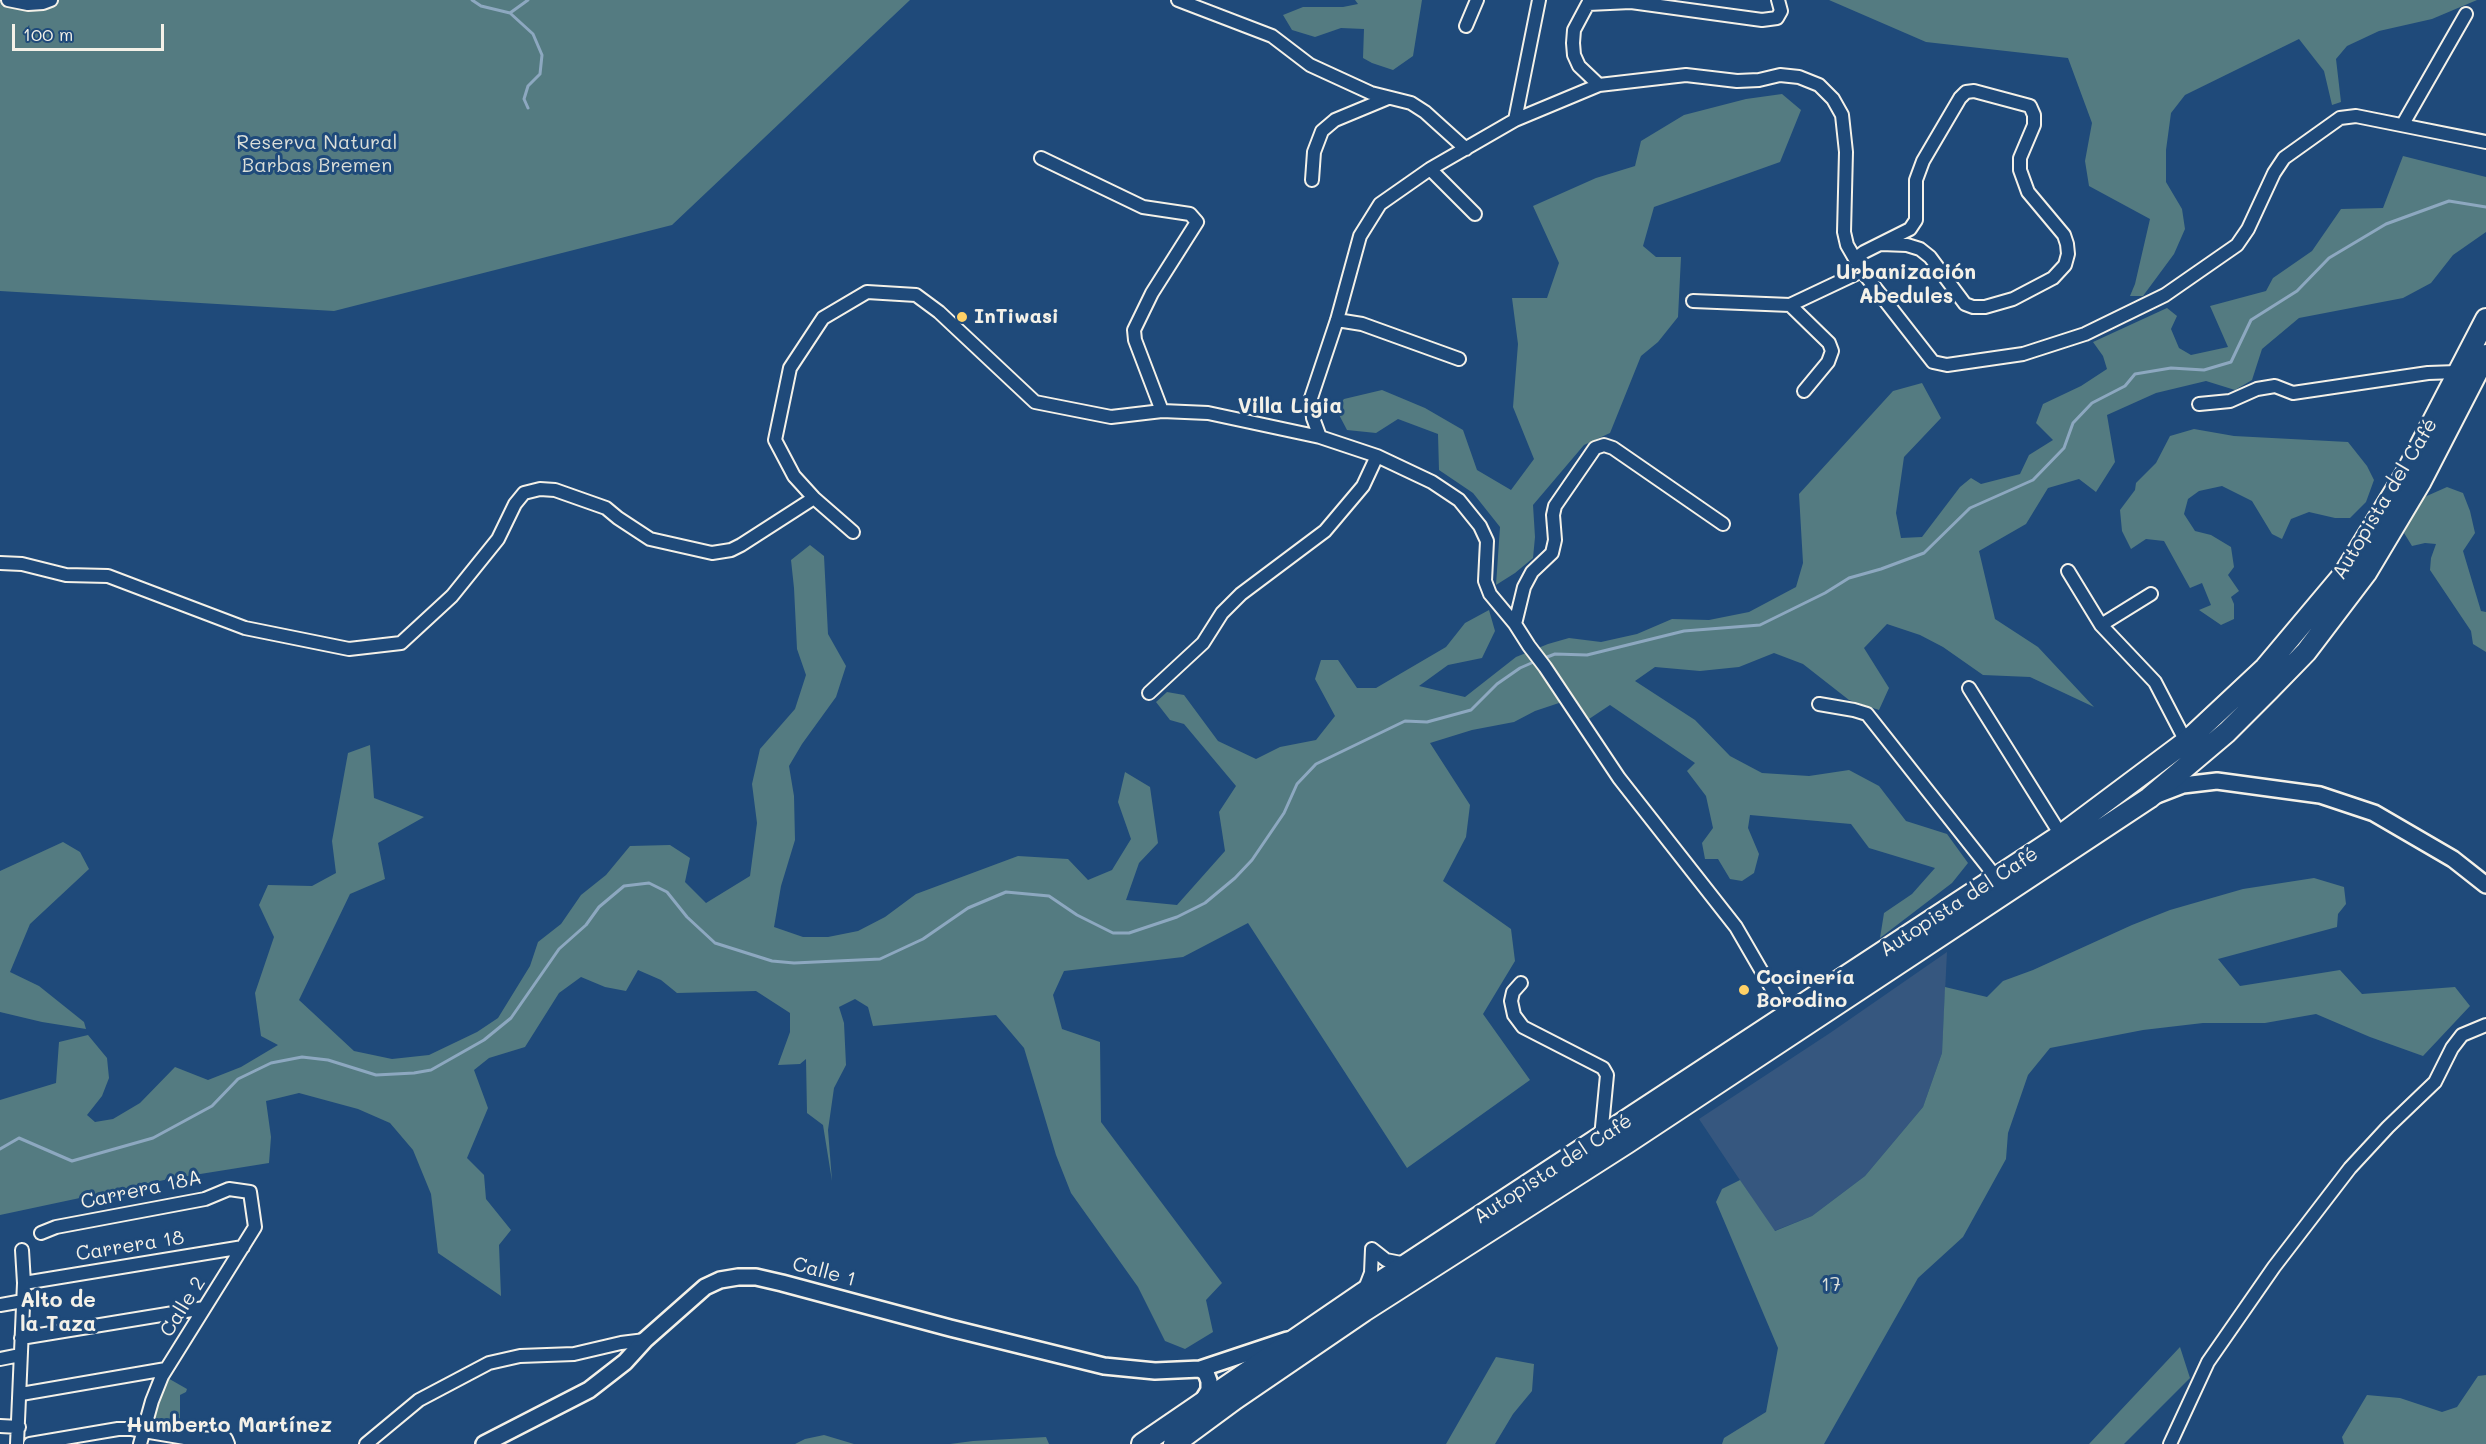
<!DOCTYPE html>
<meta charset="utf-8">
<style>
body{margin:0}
#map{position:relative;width:2486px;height:1444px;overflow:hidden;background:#1f4a7a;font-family:Mali,sans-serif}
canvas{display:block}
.scale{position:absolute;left:12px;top:24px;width:152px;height:27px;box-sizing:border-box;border:3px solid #f4f1e8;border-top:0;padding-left:8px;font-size:18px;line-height:21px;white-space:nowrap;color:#f4f1e8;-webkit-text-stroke:4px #1f4a7a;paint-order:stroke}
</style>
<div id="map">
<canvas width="2486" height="1444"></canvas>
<div class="scale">100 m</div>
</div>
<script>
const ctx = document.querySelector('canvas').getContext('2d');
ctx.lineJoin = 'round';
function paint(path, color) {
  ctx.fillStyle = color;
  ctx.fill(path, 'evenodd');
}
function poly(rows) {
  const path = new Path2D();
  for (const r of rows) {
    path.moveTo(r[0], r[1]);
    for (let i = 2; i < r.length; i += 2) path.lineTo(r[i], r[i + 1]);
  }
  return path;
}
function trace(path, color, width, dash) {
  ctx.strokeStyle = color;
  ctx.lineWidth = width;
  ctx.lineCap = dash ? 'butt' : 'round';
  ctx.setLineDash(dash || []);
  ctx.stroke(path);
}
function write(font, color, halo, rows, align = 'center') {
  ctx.font = font + ' Mali,sans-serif';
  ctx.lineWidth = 6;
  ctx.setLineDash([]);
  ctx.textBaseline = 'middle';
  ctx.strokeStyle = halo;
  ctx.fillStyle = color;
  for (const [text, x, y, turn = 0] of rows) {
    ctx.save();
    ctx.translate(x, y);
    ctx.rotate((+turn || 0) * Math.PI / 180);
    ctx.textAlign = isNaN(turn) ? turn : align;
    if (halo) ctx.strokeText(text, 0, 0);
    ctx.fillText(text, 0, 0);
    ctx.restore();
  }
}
paint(poly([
 [1947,952,1942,1053,1923,1107,1865,1176,1812,1216,1774,1231,1699,1119,1830,1033]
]), '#36577f');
paint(poly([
 [0,0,910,0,672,225,334,311,0,291],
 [1355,0,1422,0,1413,56,1393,70,1372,63,1363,58,1364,29,1341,28,1315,37,1292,30,1283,15,1303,7,1343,7,1358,4],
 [1829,0,2477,0,2432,19,2379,31,2347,46,2336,59,2341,102,2332,105,2324,71,2299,39,2185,95,2171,113,2166,150,2166,182,2182,209,2185,229,2174,254,2143,296,2130,296,2135,284,2150,219,2089,186,2085,161,2092,123,2068,58,1926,42],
 [1782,94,1801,110,1780,162,1654,207,1643,246,1656,257,1681,257,1678,317,1658,342,1641,356,1610,433,1584,445,1533,505,1535,537,1533,558,1515,573,1496,585,1500,527,1473,493,1439,470,1438,434,1398,419,1376,433,1347,430,1336,409,1344,399,1382,390,1425,408,1463,430,1477,470,1511,490,1534,459,1513,407,1518,344,1512,298,1547,298,1559,263,1533,206,1596,178,1635,166,1641,141,1684,115,1746,99],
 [2403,156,2486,177,2486,232,2453,255,2431,283,2403,298,2299,318,2262,349,2252,380,2235,390,2206,381,2156,393,2107,415,2115,462,2096,492,2079,479,2048,488,2026,524,1979,551,1995,619,2038,647,2094,707,2030,677,1983,675,1943,647,1920,635,1887,624,1864,648,1889,688,1879,710,1849,700,1803,664,1774,653,1739,667,1700,671,1655,667,1635,681,1695,720,1730,756,1762,773,1809,776,1849,770,1879,786,1906,821,1947,834,1968,863,1952,883,1880,938,1884,913,1912,894,1935,868,1869,848,1851,824,1750,815,1748,828,1759,854,1754,873,1742,881,1730,879,1718,859,1705,859,1702,843,1713,828,1706,796,1687,771,1695,763,1610,705,1586,721,1574,698,1535,711,1514,722,1472,730,1430,743,1470,805,1466,837,1443,881,1511,929,1515,961,1483,1014,1530,1080,1407,1168,1248,923,1183,957,1064,971,1053,995,1062,1029,1100,1042,1101,1122,1222,1283,1206,1300,1213,1332,1185,1349,1165,1341,1138,1287,1071,1193,1056,1155,1024,1048,996,1015,873,1026,868,1007,855,999,839,1007,844,1023,846,1065,834,1088,828,1130,832,1181,823,1125,807,1113,806,1059,800,1064,778,1065,790,1032,790,1013,756,991,677,993,661,980,638,970,626,991,605,987,581,977,559,993,525,1047,489,1058,474,1070,488,1108,467,1158,484,1175,486,1199,511,1230,499,1245,501,1296,438,1253,431,1194,413,1150,390,1123,358,1109,299,1093,266,1101,271,1137,269,1163,169,1179,0,1215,0,1100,56,1083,59,1042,88,1035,107,1058,109,1078,102,1096,87,1115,95,1122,113,1119,140,1103,175,1067,208,1080,241,1067,278,1045,261,1036,255,993,274,937,259,905,268,885,312,886,336,873,332,841,348,753,370,745,374,798,424,817,378,843,385,879,350,894,299,1000,354,1051,392,1059,429,1055,477,1032,498,1018,530,966,538,942,561,924,581,895,606,875,630,846,670,845,690,858,685,882,706,903,750,876,757,823,752,784,760,749,795,709,806,675,797,649,794,588,791,560,810,545,824,556,828,634,846,666,836,697,802,744,789,766,794,796,795,840,781,886,774,927,803,937,828,937,858,931,885,917,916,894,1018,856,1068,859,1088,880,1112,870,1131,839,1118,802,1125,772,1150,787,1158,843,1139,863,1126,900,1177,905,1225,851,1219,812,1236,786,1184,724,1170,720,1156,702,1167,692,1184,695,1218,741,1256,759,1280,747,1316,740,1335,716,1315,679,1321,660,1338,660,1357,688,1376,688,1446,647,1465,623,1489,610,1495,631,1482,658,1448,665,1419,686,1465,697,1516,657,1548,644,1569,638,1601,642,1637,634,1672,619,1709,620,1749,612,1796,587,1803,563,1799,494,1893,391,1922,383,1941,418,1904,457,1896,513,1901,538,1922,537,1960,487,1971,478,1981,484,2020,474,2029,455,2053,440,2036,423,2043,404,2081,386,2107,369,2103,356,2093,342,2167,308,2177,316,2171,329,2179,348,2191,355,2228,347,2210,306,2266,291,2273,278,2312,251,2341,209,2383,208],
 [2194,429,2234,436,2348,442,2367,466,2374,480,2366,502,2350,518,2335,518,2309,512,2291,519,2282,539,2272,534,2252,501,2222,486,2199,491,2188,499,2184,514,2195,531,2211,535,2231,547,2234,567,2228,575,2239,591,2231,597,2234,604,2234,619,2221,625,2199,610,2211,605,2202,583,2190,588,2164,541,2146,539,2131,549,2122,531,2120,510,2135,490,2136,483,2156,463,2170,436],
 [2447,487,2463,493,2470,511,2475,533,2463,551,2481,611,2486,612,2486,652,2473,644,2471,631,2430,570,2431,558,2436,544,2425,543,2412,546,2404,533,2420,499],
 [63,842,80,852,89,869,30,924,10,972,39,986,84,1022,86,1029,42,1022,0,1012,0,871],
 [2314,878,2344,887,2346,904,2338,914,2337,927,2218,959,2240,986,2340,970,2362,994,2455,987,2470,1006,2423,1056,2370,1037,2316,1014,2265,1023,2203,1023,2143,1030,2050,1048,2028,1075,2008,1133,2006,1159,1963,1237,1918,1278,1824,1444,1722,1444,1724,1438,1766,1412,1778,1348,1716,1202,1722,1189,1740,1180,1775,1231,1812,1216,1865,1176,1923,1107,1942,1053,1945,987,1987,997,2003,981,2033,970,2132,925,2170,910,2243,889],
 [2180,1347,2190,1378,2124,1444,2089,1444],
 [1496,1357,1534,1364,1532,1391,1513,1414,1495,1444,1446,1444],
 [2486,1375,2486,1444,2344,1444,2342,1437,2367,1395,2400,1398,2442,1412,2457,1407,2478,1376],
 [166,1377,187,1389,186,1392,180,1395,180,1430,157,1429,151,1425,157,1394],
 [824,1435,854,1444,795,1444,805,1439],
 [1046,1437,1049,1444,950,1444,973,1441]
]), '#547b81');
trace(poly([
 [472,0,481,6,510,13,528,0],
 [510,13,533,34,542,55,540,74,528,86,524,99,528,108],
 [1542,659,1555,654,1587,655,1684,631,1760,625,1825,593,1849,578,1881,569,1924,553,1970,508,2033,480,2064,448,2073,423,2092,403,2125,386,2135,374,2171,368,2204,370,2231,362,2251,320,2297,291,2329,258,2386,224,2449,201,2486,207],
 [0,1149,19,1138,72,1161,153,1138,212,1106,238,1079,271,1063,302,1057,328,1060,376,1075,414,1073,431,1070,484,1040,511,1018,559,949,586,925,599,907,624,886,649,883,667,892,687,917,715,943,772,961,794,963,880,959,923,939,968,908,1006,892,1049,896,1077,915,1113,933,1129,933,1177,917,1205,903,1235,878,1252,860,1284,813,1297,784,1316,764,1405,721,1427,722,1471,710,1497,684,1520,668,1536,661]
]), '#8da8c0', 3);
const minor = poly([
 [8,0,28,4,43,3,51,0],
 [1178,0,1272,36,1310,65,1371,93,1411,103,1425,112,1466,149],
 [1590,0,1574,30,1573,43,1574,55,1579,66,1599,85],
 [1588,4,1631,2,1762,20,1777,18,1781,11,1778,0],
 [1466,26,1477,0],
 [1515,120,1539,0],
 [2403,124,2466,14],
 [1041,158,1143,207,1190,214,1197,222,1152,293,1134,330,1135,340,1162,411],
 [1430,169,1475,214],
 [1312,180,1314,152,1322,131,1335,120,1388,98],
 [1855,259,1864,252,1910,229,1916,220,1916,180,1923,161,1960,98,1966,92,1974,91,2030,106,2034,115,2034,125,2020,158,2020,170,2028,192,2064,235,2067,244,2068,254,2065,265,2053,278,2013,299,1985,307,1973,307,1965,304,1930,257,1920,249,1907,245,1881,244],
 [1693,301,1790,305,1862,271],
 [1790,305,1829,343,1832,351,1828,362,1804,391],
 [1337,320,1362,324,1459,359],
 [2199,404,2230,401,2257,389,2275,386,2293,393,2428,373,2457,372],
 [1320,437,1313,418,1311,398,1337,320,1360,236,1380,204,1430,169,1515,120,1599,85,1686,75,1737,81,1759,80,1780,75,1799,77,1819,85,1833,99,1842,115,1846,152,1844,232,1847,245,1862,271,1933,362,1947,365,2023,354,2085,334,2165,295,2237,245,2248,229,2274,173,2284,158,2340,118,2356,116,2486,142],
 [853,532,814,498,794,476,775,440,790,368,823,318,867,292,916,295,939,312,1035,402,1111,417,1162,411,1208,413,1320,437,1377,456,1432,482,1459,500,1480,526,1487,541,1485,581,1490,594,1515,624,1529,646,1545,667,1619,778,1736,927,1787,1015],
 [0,563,22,564,66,575,108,576,245,628,349,649,401,643,452,596,498,539,515,504,524,493,540,489,555,490,606,508,618,518,650,539,712,553,731,550,741,545,814,498],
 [2068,571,2101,625,2155,682,2182,734,2188,740],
 [1515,624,1524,587,1532,572,1552,553,1555,540,1553,515,1555,506,1595,448,1604,445,1613,448,1723,524],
 [2101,625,2151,594],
 [1969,688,2061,835],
 [1149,693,1203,643,1222,613,1241,594,1325,531,1363,486,1377,456],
 [1819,704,1854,710,1867,714,1995,876],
 [1521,983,1513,992,1511,1001,1514,1015,1523,1027,1603,1068,1607,1075,1601,1137],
 [41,1233,56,1227,205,1199,229,1189,250,1192,255,1227,162,1376,152,1401,140,1444],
 [1372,1249,1386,1260,1406,1264],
 [24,1283,243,1247],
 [1364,1291,1371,1273,1372,1249],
 [0,1305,23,1301],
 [21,1338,204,1308],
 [0,1359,20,1355],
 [21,1394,166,1369],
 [0,1426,19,1427],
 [17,1444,24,1283,22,1250],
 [30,1444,118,1429,132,1429,185,1438,226,1439,228,1444],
 [366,1444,419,1400,489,1363,520,1356,574,1354,621,1343,645,1340],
 [2170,1444,2208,1362,2274,1267,2350,1168,2388,1127,2435,1082,2452,1048,2462,1035,2486,1025]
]);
const tertiary = poly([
 [2157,795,2183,785,2217,781,2320,795,2374,813,2453,859,2486,885],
 [1200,1369,1206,1373,1209,1381,1209,1390,1200,1405],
 [484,1444,589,1390,625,1362,645,1340,705,1287,720,1280,738,1277,756,1277,782,1283,950,1328,1104,1366,1155,1371,1200,1369,1287,1340]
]);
const trunk = poly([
 [1142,1444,1363,1293,2061,835,2188,740,2265,668,2344,574,2405,475,2486,319],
 [1174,1444,1235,1399,1364,1311,1627,1143,2149,798,2227,732,2269,690,2306,652,2366,573,2421,481,2486,355]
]);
trace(minor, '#f4f1e8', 16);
trace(tertiary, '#f4f1e8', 20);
trace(trunk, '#f4f1e8', 24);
trace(minor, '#1f4a7a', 12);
trace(tertiary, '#1f4a7a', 15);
trace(trunk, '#1f4a7a', 20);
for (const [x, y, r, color] of [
 [962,317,6,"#ffd166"],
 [1744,990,6,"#ffd166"]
]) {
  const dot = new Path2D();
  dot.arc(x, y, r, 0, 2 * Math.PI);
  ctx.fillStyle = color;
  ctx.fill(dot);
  trace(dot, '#1f4a7a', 2);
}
write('20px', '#dcdfd9', '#1f4a7a', [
 ["Reserva Natural",317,143],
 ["Barbas Bremen",317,166],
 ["17",1831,1285]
]);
write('bold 20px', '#f4f1e8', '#1f4a7a', [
 ["InTiwasi",974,317],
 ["Cocinería",1756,978],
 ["Borodino",1756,1001]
], 'left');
write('20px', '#f4f1e8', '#1f4a7a', [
 ["Autopista del Café",2385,499,-59],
 ["Autopista del Café",1959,902,-33],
 ["Autopista del Café",1553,1169,-33],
 ["Carrera 18A",141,1190,-12],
 ["Carrera 18",130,1246,-9],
 ["Calle 1",824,1272,15],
 ["Calle 2",183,1307,-58]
]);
write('bold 21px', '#f4f1e8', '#1f4a7a', [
 ["Urbanización",1906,273],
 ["Abedules",1906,297],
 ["Villa Ligia",1290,407],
 ["Alto de",58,1301],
 ["la Taza",58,1325],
 ["Humberto Martínez",229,1426]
]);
</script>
